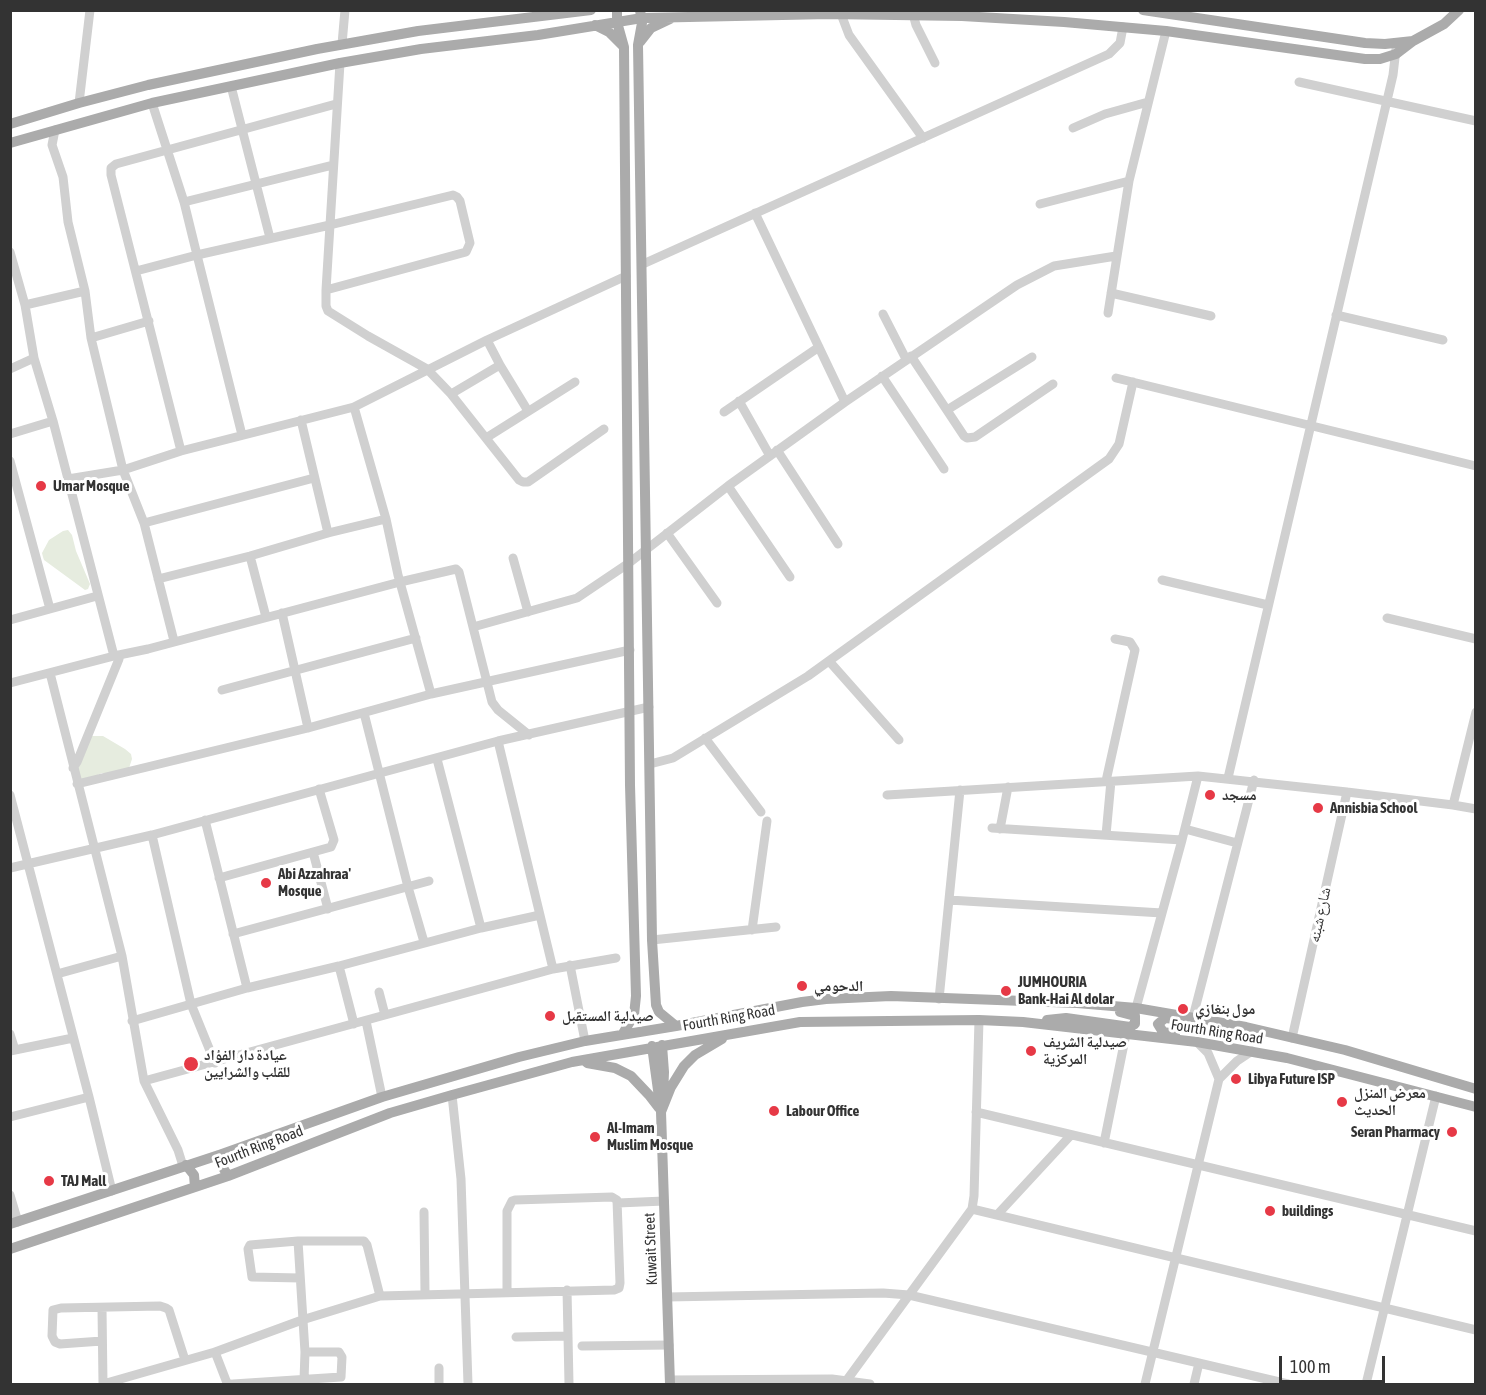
<!DOCTYPE html>
<meta charset="utf-8">
<style>
body{margin:0}
#map{position:relative;width:1486px;height:1395px;overflow:hidden;background:#fff;font-family:"Asap Condensed",sans-serif}
canvas{display:block}
.frame{position:absolute;inset:0;border:12px solid #333;pointer-events:none}
.scale{position:absolute;left:1279px;top:1356px;width:106px;height:27px;box-sizing:border-box;border:3px solid #333;border-top:0;padding-left:8px;font-size:18px;line-height:21px;white-space:nowrap;color:#333;-webkit-text-stroke:4px #fff;paint-order:stroke}
</style>
<div id="map">
<canvas width="1486" height="1395"></canvas>
<div class="frame"></div>
<div class="scale">100 m</div>
</div>
<script>
const ctx = document.querySelector('canvas').getContext('2d');
ctx.lineJoin = 'round';
function paint(path, color) {
  ctx.fillStyle = color;
  ctx.fill(path, 'evenodd');
}
function poly(rows) {
  const path = new Path2D();
  for (const r of rows) {
    path.moveTo(r[0], r[1]);
    for (let i = 2; i < r.length; i += 2) path.lineTo(r[i], r[i + 1]);
  }
  return path;
}
function trace(path, color, width, dash) {
  ctx.strokeStyle = color;
  ctx.lineWidth = width;
  ctx.lineCap = dash ? 'butt' : 'round';
  ctx.setLineDash(dash || []);
  ctx.stroke(path);
}
function write(font, color, halo, rows, align = 'center') {
  ctx.font = font + ' "Asap Condensed","Noto Naskh Arabic",sans-serif';
  ctx.lineWidth = 6;
  ctx.setLineDash([]);
  ctx.textBaseline = 'middle';
  ctx.strokeStyle = halo;
  ctx.fillStyle = color;
  for (const [text, x, y, turn = 0] of rows) {
    ctx.save();
    ctx.translate(x, y);
    ctx.rotate((+turn || 0) * Math.PI / 180);
    ctx.textAlign = isNaN(turn) ? turn : align;
    if (halo) ctx.strokeText(text, 0, 0);
    ctx.fillText(text, 0, 0);
    ctx.restore();
  }
}
paint(poly([
 [68,530,72,535,76,551,90,584,88,589,85,590,44,560,43,557,42,553,49,540,63,531],
 [92,736,103,736,125,749,131,754,132,759,129,768,114,775,102,773,88,779,80,780,77,763]
]), '#e6ecdf');
trace(poly([
 [841,14,849,35,923,138],
 [913,14,916,25,935,63],
 [342,44,345,10],
 [1299,82,1476,121],
 [231,86,270,238],
 [79,103,90,10],
 [152,103,184,202,197,255,330,225,340,63],
 [1073,128,1105,114,1148,102],
 [55,130,52,145,63,177,68,222,85,291,91,338,123,470,144,523,174,641],
 [184,202,333,165],
 [1040,204,1129,181],
 [755,213,845,402],
 [10,252,25,305,34,358,53,421,114,656,119,659,77,762,73,768],
 [643,264,1109,54,1120,43,1123,27],
 [136,271,197,255,242,435],
 [326,290,466,252,470,243,460,201,457,197,453,195,330,225,326,290,326,306,328,311,368,336,427,369,451,394,519,480,523,482,528,482,604,429],
 [1111,293,1211,316],
 [25,305,85,291],
 [1108,313,1129,181,1166,31],
 [883,314,906,359],
 [1336,315,1443,340],
 [91,338,149,321],
 [487,340,500,365,528,411],
 [911,356,964,436,967,438,975,437,1053,384],
 [10,369,34,358],
 [882,376,944,469],
 [1116,378,1476,466],
 [451,394,500,365],
 [739,401,770,456],
 [354,407,386,519,398,575,431,694],
 [947,410,1032,357],
 [724,412,819,347],
 [301,420,328,533],
 [10,434,53,421],
 [486,438,575,382],
 [777,450,838,544],
 [181,451,111,175,111,168,116,164,336,104],
 [10,461,50,609],
 [68,479,123,470,181,451,354,407,487,340,626,276],
 [728,486,790,577],
 [144,523,314,478],
 [667,533,717,603],
 [250,556,266,617],
 [513,558,528,612],
 [158,579,250,556,328,533,386,519],
 [1162,580,1268,605],
 [282,613,308,728],
 [1387,618,1476,639],
 [10,620,97,596],
 [473,627,577,598,629,563,728,486,845,402,1017,285,1054,266,1116,256],
 [829,661,899,740],
 [50,673,122,956,144,1081,178,1150,183,1166],
 [10,683,114,656,148,649,400,582,456,569,459,572,492,702,498,710,529,735],
 [222,690,416,638],
 [364,713,408,887,424,942],
 [705,738,761,812],
 [498,741,553,969],
 [437,759,481,928],
 [650,764,673,758,808,676,1109,459,1119,444,1133,382],
 [1228,778,1393,75,1396,49],
 [1106,781,1135,650,1130,642,1115,639],
 [77,784,308,728,431,694,630,650],
 [10,795,89,1097,112,1191],
 [887,795,1198,776,1347,792,1453,805,1476,809],
 [1453,805,1476,712],
 [205,820,247,988],
 [992,828,1182,840],
 [1000,829,1008,787],
 [1185,829,1237,843],
 [152,835,191,1004,215,1063],
 [1106,835,1111,781],
 [313,852,328,909],
 [10,868,152,835,498,741,649,707],
 [219,878,331,847,334,840,319,789],
 [949,900,1162,913],
 [752,930,767,821],
 [233,934,429,881],
 [652,940,776,927],
 [570,965,585,1041],
 [339,966,354,1024],
 [57,974,122,956],
 [379,992,385,1015],
 [939,999,960,790],
 [1136,1008,1182,840,1198,776],
 [1193,1017,1254,780],
 [132,1021,247,988,339,966,481,928,540,915],
 [366,1021,382,1097],
 [10,1034,15,1050],
 [1292,1038,1347,792],
 [1197,1042,1208,1053,1219,1079],
 [10,1051,73,1038],
 [144,1081,553,969,616,958],
 [452,1095,461,1179,468,1384],
 [976,1112,1476,1231],
 [10,1117,89,1097],
 [1104,1143,1126,1034],
 [10,1195,18,1222],
 [618,1203,664,1201],
 [972,1209,1476,1330],
 [424,1212,425,1293],
 [997,1215,1071,1135],
 [298,1241,305,1352,304,1380],
 [300,1278,252,1277,248,1249,250,1245,298,1241,364,1241,367,1245,380,1296],
 [567,1290,568,1336],
 [667,1297,883,1293,909,1295,1288,1384],
 [102,1308,103,1384],
 [516,1337,568,1336,569,1384],
 [102,1341,60,1344,55,1342,52,1336,53,1310,61,1308,160,1306,166,1308,169,1310,185,1360],
 [582,1346,669,1345],
 [215,1352,227,1383,231,1384],
 [439,1368,439,1384],
 [670,1380,832,1379,870,1384],
 [103,1384,215,1352,302,1320,380,1296,614,1290,619,1288,620,1283,617,1200,612,1197,515,1200,512,1201,507,1211,507,1292],
 [233,1384,341,1377,342,1357,339,1352,305,1352],
 [844,1384,972,1209,974,1196,979,1020],
 [1145,1384,1219,1079,1237,1061,1252,1051],
 [1194,1384,1199,1363],
 [1366,1384,1436,1096]
]), '#d0d0d0', 9);
trace(poly([
 [617,10,617,22,624,47,630,785,636,996,634,1015,622,1035],
 [640,10,642,23,638,45,652,940,656,1005,659,1012,676,1026],
 [1143,10,1365,43,1385,44,1413,41,1444,24,1459,10],
 [595,25,609,32,623,46],
 [640,42,651,28,670,19],
 [10,124,79,103,148,85,317,49,418,31,591,10],
 [10,143,152,103,340,63,421,49,538,35,642,18,829,14,962,16,1064,22,1166,31,1365,59,1380,59,1396,54,1413,41],
 [1175,1019,1165,1018,1158,1024,1163,1032,1175,1034],
 [1047,1020,1066,1018,1130,1027,1135,1024,1135,1016,1120,1012],
 [662,1045,664,1072,663,1097],
 [652,1046,661,1112,670,1384],
 [587,1063,615,1068,631,1076,649,1095,659,1108],
 [661,1112,671,1087,684,1066,695,1055,722,1039],
 [222,1154,222,1166,228,1176],
 [186,1165,194,1175,195,1187],
 [10,1224,222,1154,382,1097,519,1057,585,1041,676,1026,802,1002,826,999,891,996,1077,1003,1136,1008,1246,1027,1345,1050,1476,1089],
 [10,1249,228,1176,390,1113,452,1095,572,1062,800,1022,979,1020,1023,1022,1197,1042,1287,1058,1476,1107]
]), '#ababab', 10);
for (const [x, y, r, color] of [
 [41,486,6,"#e63946"],
 [1210,795,6,"#e63946"],
 [1318,808,6,"#e63946"],
 [266,883,6,"#e63946"],
 [802,986,6,"#e63946"],
 [1006,991,6,"#e63946"],
 [1183,1009,6,"#e63946"],
 [550,1016,6,"#e63946"],
 [1031,1051,6,"#e63946"],
 [191,1064,8,"#e63946"],
 [1236,1079,6,"#e63946"],
 [1342,1102,6,"#e63946"],
 [774,1111,6,"#e63946"],
 [1452,1132,6,"#e63946"],
 [595,1137,6,"#e63946"],
 [49,1181,6,"#e63946"],
 [1270,1211,6,"#e63946"]
]) {
  const dot = new Path2D();
  dot.arc(x, y, r, 0, 2 * Math.PI);
  ctx.fillStyle = color;
  ctx.fill(dot);
  trace(dot, '#fff', 2);
}
write('bold 15px', '#333', '#fff', [
 ["Umar Mosque",53,486],
 ["مسجد",1222,795],
 ["Annisbia School",1330,808],
 ["Abi Azzahraa'",278,874],
 ["Mosque",278,891],
 ["JUMHOURIA",1018,982],
 ["Bank-Hai Al dolar",1018,999],
 ["الدحومي",814,986],
 ["مول بنغازي",1195,1009],
 ["صيدلية المستقبل",562,1016],
 ["صيدلية الشريف",1043,1042],
 ["المركزية",1043,1059],
 ["عيادة دار الفؤاد",204,1055],
 ["للقلب والشرايين",204,1072],
 ["Libya Future ISP",1248,1079],
 ["معرض المنزل",1354,1093],
 ["الحديث",1354,1110],
 ["Labour Office",786,1111],
 ["Al-Imam",607,1128],
 ["Muslim Mosque",607,1145],
 ["Seran Pharmacy",1440,1132,"right"],
 ["TAJ Mall",61,1181],
 ["buildings",1282,1211]
], 'left');
write('15px', '#333', '#fff', [
 ["شارع شبنه",1320,915,-78],
 ["Fourth Ring Road",729,1018,-10],
 ["Fourth Ring Road",1217,1032,9],
 ["Fourth Ring Road",259,1147,-21],
 ["Kuwait Street",651,1249,-92]
]);
</script>
